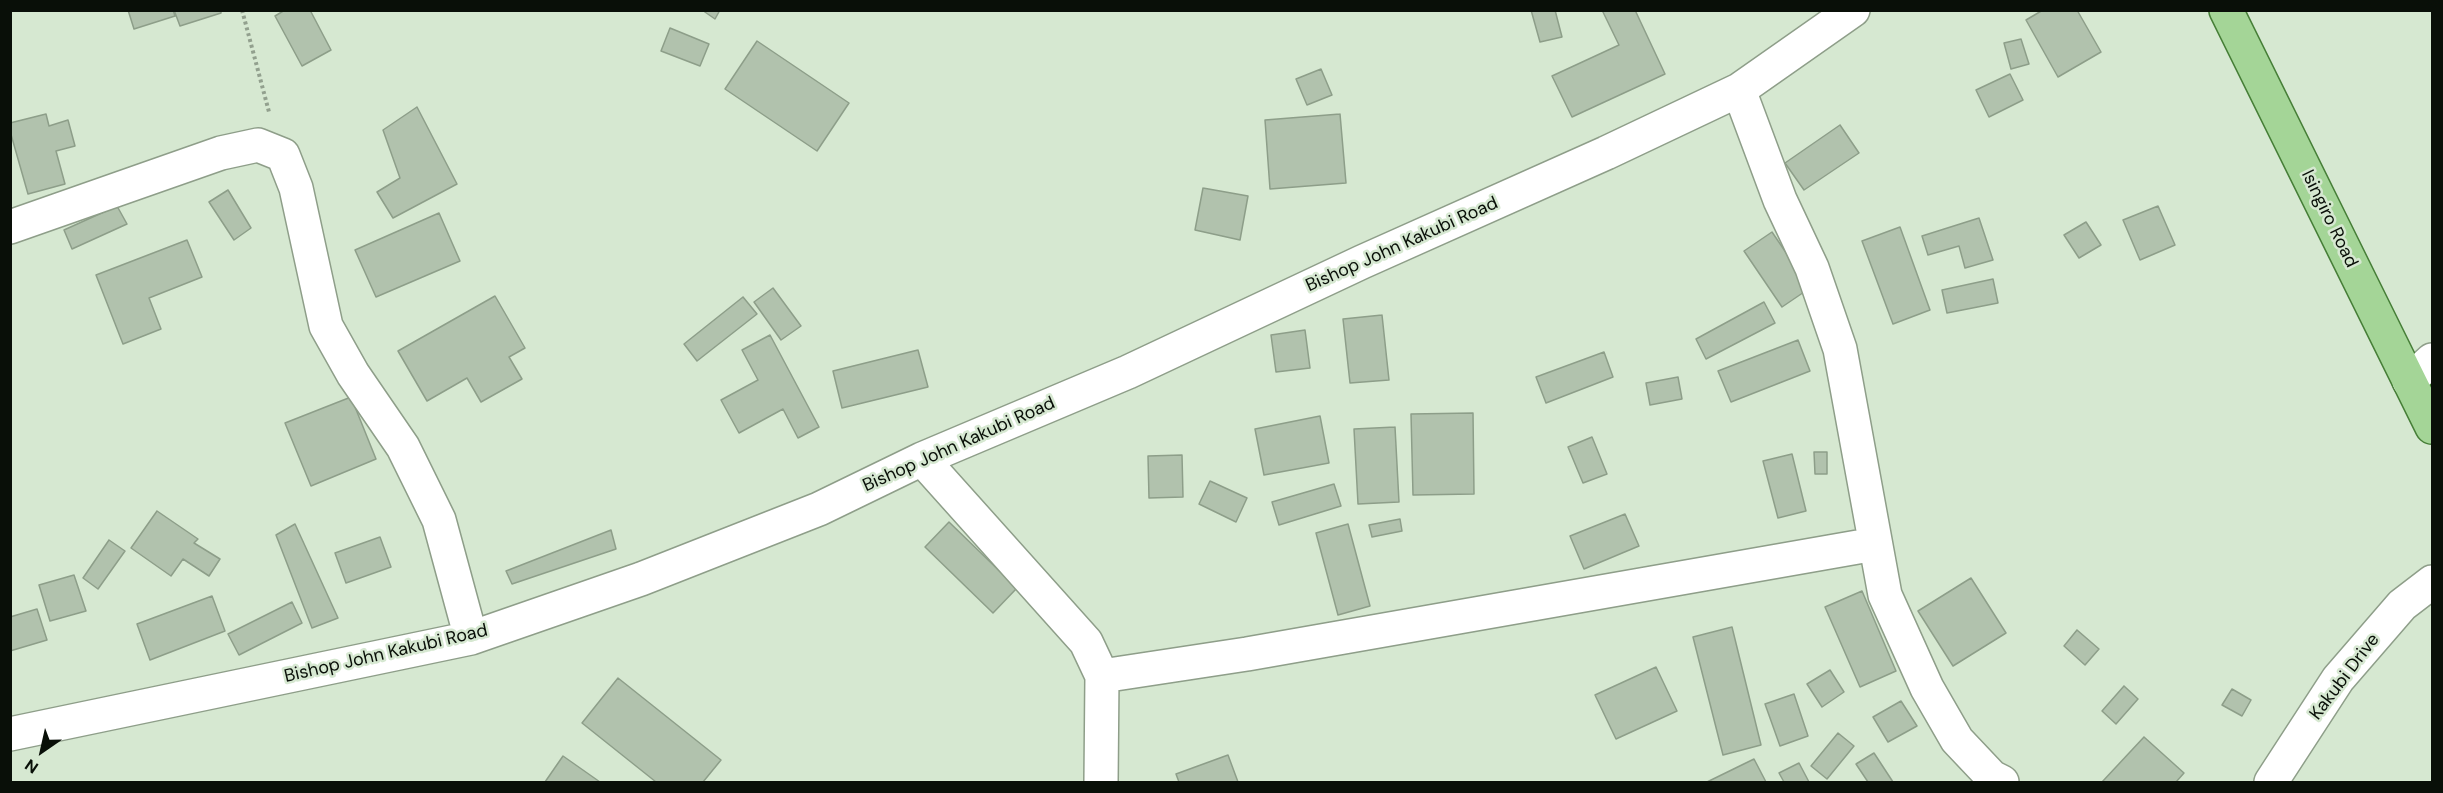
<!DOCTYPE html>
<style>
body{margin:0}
#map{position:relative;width:2443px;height:793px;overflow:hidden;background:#d6e8d1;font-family:"DM Sans",sans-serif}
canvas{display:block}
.frame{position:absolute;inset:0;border:12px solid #090f08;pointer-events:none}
.north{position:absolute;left:12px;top:721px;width:60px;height:60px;-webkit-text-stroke:4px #d6e8d1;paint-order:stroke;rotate:214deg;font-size:16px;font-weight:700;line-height:24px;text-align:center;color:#090f08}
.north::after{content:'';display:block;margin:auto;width:21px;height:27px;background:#090f08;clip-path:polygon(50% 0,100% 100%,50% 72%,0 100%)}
</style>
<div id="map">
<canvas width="2443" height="793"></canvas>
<div class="frame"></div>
<div class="north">N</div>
</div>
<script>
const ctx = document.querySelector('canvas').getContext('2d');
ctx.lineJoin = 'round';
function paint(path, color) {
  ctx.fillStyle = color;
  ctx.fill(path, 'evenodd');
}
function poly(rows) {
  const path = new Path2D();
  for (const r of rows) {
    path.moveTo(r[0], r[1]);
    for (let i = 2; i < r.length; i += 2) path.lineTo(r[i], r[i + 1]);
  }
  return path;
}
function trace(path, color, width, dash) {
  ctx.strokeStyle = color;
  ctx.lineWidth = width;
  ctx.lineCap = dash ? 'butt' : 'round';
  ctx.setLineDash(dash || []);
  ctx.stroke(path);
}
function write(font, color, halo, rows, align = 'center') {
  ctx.font = font + ' "DM Sans",sans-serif';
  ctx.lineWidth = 5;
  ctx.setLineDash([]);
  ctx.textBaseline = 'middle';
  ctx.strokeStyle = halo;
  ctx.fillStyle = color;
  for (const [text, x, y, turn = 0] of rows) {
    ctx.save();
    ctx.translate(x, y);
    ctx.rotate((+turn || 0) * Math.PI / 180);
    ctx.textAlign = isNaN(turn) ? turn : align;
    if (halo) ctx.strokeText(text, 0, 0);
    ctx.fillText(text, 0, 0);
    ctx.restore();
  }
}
const building = poly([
 [128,10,173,10,175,16,134,29,128,10],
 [174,10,221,10,221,13,180,26,174,10],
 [285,10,310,10,331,50,302,66,275,16,285,10],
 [702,10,720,10,715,19,702,10],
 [1531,10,1555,10,1562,37,1540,42,1531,10],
 [1602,10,1635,10,1665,74,1572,117,1552,76,1619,45,1602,10],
 [2043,10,2077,10,2101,52,2058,77,2026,20,2043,10],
 [670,28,709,44,700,66,661,51,670,28],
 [2021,39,2029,64,2011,69,2004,43,2021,39],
 [757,41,849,103,817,151,725,89,757,41],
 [1321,69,1332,95,1307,105,1296,79,1321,69],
 [2010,74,2023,100,1989,117,1976,90,2010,74],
 [417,107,457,184,393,218,377,192,400,178,383,130,417,107],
 [46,114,49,126,68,120,75,146,56,151,65,184,28,194,10,131,10,123,46,114],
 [1340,114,1346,183,1270,189,1265,120,1340,114],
 [1840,125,1859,153,1804,190,1785,163,1840,125],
 [1203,188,1248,196,1240,240,1195,230,1203,188],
 [228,190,251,228,234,240,209,202,228,190],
 [117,206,127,224,72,249,64,230,117,206],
 [2158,206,2175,245,2140,260,2123,220,2158,206],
 [439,213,460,261,376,297,355,250,439,213],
 [1979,218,1993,260,1965,268,1959,246,1928,255,1922,236,1979,218],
 [2086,222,2101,245,2079,258,2064,235,2086,222],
 [1900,227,1930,310,1893,324,1862,241,1900,227],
 [1772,232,1810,288,1782,307,1744,251,1772,232],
 [187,240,202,277,149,298,161,329,123,344,96,275,187,240],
 [1993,279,1998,303,1947,313,1942,290,1993,279],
 [773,288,801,326,781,340,754,302,773,288],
 [495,296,525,348,509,357,522,379,481,402,467,378,427,401,398,351,495,296],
 [743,297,757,314,697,361,684,344,743,297],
 [1764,302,1775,323,1706,359,1696,339,1764,302],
 [1382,315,1389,380,1350,383,1343,319,1382,315],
 [1305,330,1310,368,1276,372,1271,335,1305,330],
 [770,335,819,427,798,438,783,409,739,433,721,400,758,380,742,350,770,335],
 [1798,340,1810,371,1731,402,1718,371,1798,340],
 [918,350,928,387,842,408,833,371,918,350],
 [1604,352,1613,377,1546,403,1536,377,1604,352],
 [1678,377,1682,399,1650,405,1646,383,1678,377],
 [351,397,376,459,311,486,285,423,351,397],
 [1473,413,1474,494,1413,495,1411,414,1473,413],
 [1320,416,1329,463,1264,475,1255,429,1320,416],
 [1395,427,1399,502,1358,504,1354,429,1395,427],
 [1592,437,1607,474,1583,483,1568,447,1592,437],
 [1814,452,1827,452,1827,474,1815,474,1814,452],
 [1792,454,1806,511,1778,518,1763,461,1792,454],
 [1182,455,1183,497,1149,498,1148,456,1182,455],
 [1210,481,1247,498,1236,522,1199,504,1210,481],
 [1334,484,1341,506,1279,525,1272,502,1334,484],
 [157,511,198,539,194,543,220,559,209,576,183,559,171,576,131,548,157,511],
 [1625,514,1639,546,1584,569,1570,536,1625,514],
 [1400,519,1402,531,1372,537,1369,525,1400,519],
 [949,522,1017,588,993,613,925,547,949,522],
 [295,524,338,618,312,628,276,535,295,524],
 [1348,524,1370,606,1338,615,1316,533,1348,524],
 [611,530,616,549,512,584,506,571,611,530],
 [380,537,391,567,346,583,335,553,380,537],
 [109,540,125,551,98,589,83,578,109,540],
 [74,575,86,611,50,621,39,585,74,575],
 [1971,578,2006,633,1953,666,1918,611,1971,578],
 [1862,591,1896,671,1860,687,1825,607,1862,591],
 [212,596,225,631,150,660,137,624,212,596],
 [292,602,302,623,239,655,228,634,292,602],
 [37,609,47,640,10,651,10,617,37,609],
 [1732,627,1761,745,1723,755,1693,637,1732,627],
 [2077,630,2099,649,2085,665,2064,646,2077,630],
 [1656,667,1677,711,1616,739,1595,695,1656,667],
 [1830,670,1844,692,1822,707,1807,684,1830,670],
 [618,678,721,760,703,782,656,782,582,723,618,678],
 [2124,686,2138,699,2116,724,2102,711,2124,686],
 [2232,689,2251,700,2242,716,2222,705,2232,689],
 [1794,694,1808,736,1780,746,1765,704,1794,694],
 [1901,701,1917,726,1888,742,1873,717,1901,701],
 [1838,733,1854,746,1827,779,1811,766,1838,733],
 [2144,737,2184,773,2176,782,2102,782,2144,737],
 [1874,753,1893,782,1868,782,1856,764,1874,753],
 [1228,755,1238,782,1179,782,1176,774,1228,755],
 [563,756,600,782,545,782,563,756],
 [1754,759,1766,782,1707,782,1754,759],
 [1799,763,1809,782,1784,782,1779,773,1799,763]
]);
paint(building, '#b1c2ad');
trace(building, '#8d9e89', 1.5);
const minor = poly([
 [1739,90,1780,200,1812,268,1840,349,1885,595,1927,688,1957,740,1992,777,2002,782],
 [10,227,221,153,258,145,283,155,296,188,326,326,353,374,403,447,439,520,471,638],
 [2409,381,2432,360],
 [922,459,1086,642,1102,676,1101,782],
 [1102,676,1247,654,1875,544],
 [10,734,471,638,641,579,819,509,922,459,1128,372,1362,262,1606,153,1739,90,1853,10],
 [2271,782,2338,679,2402,605,2432,582]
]);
const major = poly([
 [2226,10,2432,427]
]);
trace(minor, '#8e9e89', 36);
trace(major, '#467e37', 36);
trace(poly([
 [242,10,269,112]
]), '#92a08e', 4, [3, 3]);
trace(minor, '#fff', 33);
trace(major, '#a4d597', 33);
write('18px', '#090f08', '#d6e8d1', [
 ["Isingiro Road",2329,219,64],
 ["Bishop John Kakubi Road",1402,245,-24],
 ["Bishop John Kakubi Road",959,445,-24],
 ["Bishop John Kakubi Road",386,654,-13],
 ["Kakubi Drive",2345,677,-53]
]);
</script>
